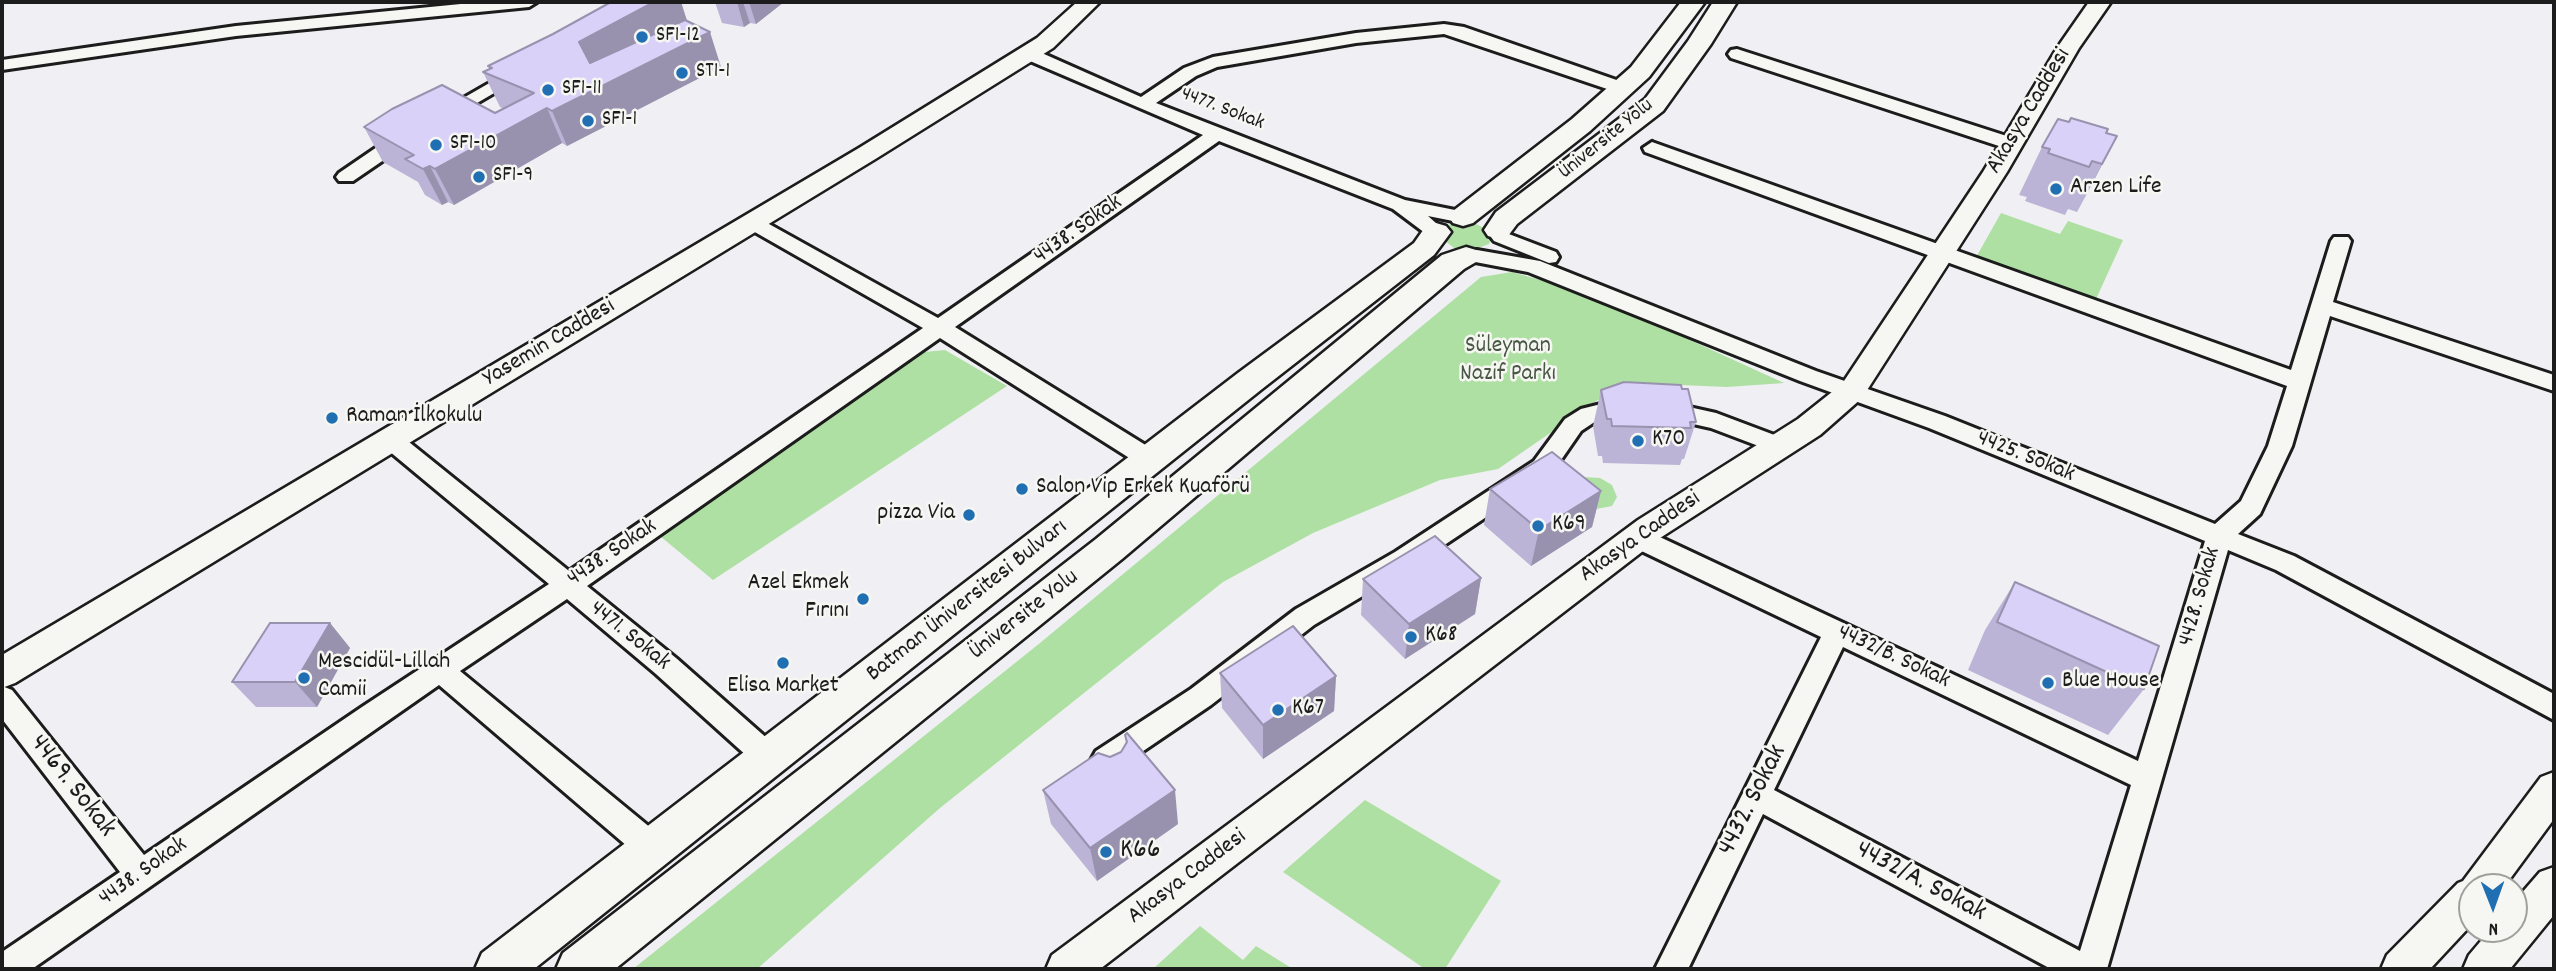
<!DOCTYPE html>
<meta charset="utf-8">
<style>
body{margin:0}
#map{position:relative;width:2556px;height:971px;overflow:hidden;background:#f0eff3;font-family:Dekko,sans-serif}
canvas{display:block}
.frame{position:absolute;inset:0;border:4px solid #1c1c1c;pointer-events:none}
.north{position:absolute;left:2458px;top:873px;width:70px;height:70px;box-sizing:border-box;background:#f6f6f2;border:2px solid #9f9f9c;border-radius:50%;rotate:179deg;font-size:19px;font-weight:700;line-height:28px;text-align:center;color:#1c1c1c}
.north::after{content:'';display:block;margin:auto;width:24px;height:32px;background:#1f6fb2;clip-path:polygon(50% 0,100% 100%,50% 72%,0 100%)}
</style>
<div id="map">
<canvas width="2556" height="971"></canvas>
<div class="frame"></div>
<div class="north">N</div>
</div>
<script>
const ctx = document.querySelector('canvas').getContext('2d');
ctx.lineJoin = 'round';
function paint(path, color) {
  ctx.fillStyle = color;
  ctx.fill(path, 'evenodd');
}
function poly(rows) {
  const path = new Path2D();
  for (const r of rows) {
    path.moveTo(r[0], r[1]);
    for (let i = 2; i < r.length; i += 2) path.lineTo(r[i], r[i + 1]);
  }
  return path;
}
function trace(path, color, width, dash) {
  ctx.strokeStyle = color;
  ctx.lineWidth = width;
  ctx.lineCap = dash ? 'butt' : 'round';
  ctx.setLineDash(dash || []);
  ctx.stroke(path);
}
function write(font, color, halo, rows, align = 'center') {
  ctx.font = font + ' Dekko,sans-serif';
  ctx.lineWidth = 5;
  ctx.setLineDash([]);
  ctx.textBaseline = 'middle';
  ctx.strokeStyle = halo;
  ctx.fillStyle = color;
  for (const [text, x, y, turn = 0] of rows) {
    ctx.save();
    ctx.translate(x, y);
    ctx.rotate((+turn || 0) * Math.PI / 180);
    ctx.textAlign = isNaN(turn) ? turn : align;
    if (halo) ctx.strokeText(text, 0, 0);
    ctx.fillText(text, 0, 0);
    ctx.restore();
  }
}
paint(poly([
 [2001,213,2060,234,2068,221,2123,240,2096,299,1975,259],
 [1470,221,1490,231,1492,235,1489,244,1470,251,1454,248,1444,240,1443,230,1447,225],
 [1512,272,1587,293,1784,383,1727,387,1657,384,1608,393,1498,469,1440,480,1313,533,1223,582,940,808,757,969,633,969,1040,643,1481,277],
 [945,350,1007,386,713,580,660,536,924,352],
 [1584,477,1600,478,1612,485,1617,497,1612,506,1591,510,1578,480],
 [1365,800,1501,881,1445,969,1425,969,1283,872],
 [1200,926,1243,960,1256,946,1293,969,1153,969]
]), '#ade0a2');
const minor = poly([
 [481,2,537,2,529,7,236,36,2,70,2,60,236,26,481,2],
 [1444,24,1464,27,1628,84,1631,88,1628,92,1616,92,1444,34,1356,43,1217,67,1196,76,1156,103,1405,200,1470,213,1473,217,1470,221,1463,223,1428,216,1446,232,1443,236,1436,238,1429,236,1393,209,1219,141,955,327,1160,454,1163,460,1160,466,1151,469,1142,466,940,338,587,586,676,658,778,748,782,757,778,766,768,770,758,766,656,674,567,599,460,671,663,838,667,848,663,858,652,862,641,858,439,685,32,969,2,969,2,952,120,872,2,719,2,686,12,690,144,855,362,707,549,584,383,446,379,440,383,434,391,432,399,434,569,571,923,328,746,227,743,223,746,219,760,219,938,318,1203,135,1023,58,1020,54,1023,50,1035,50,1141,97,1184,68,1213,57,1356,33,1444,24],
 [1737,49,2019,140,2021,144,2012,150,2005,148,1731,58,1728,54,1731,50,1737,49],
 [519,66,528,71,525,75,448,120,434,120,432,116,519,66],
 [406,130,413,132,415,136,413,140,353,181,339,181,336,177,339,173,399,132,406,130],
 [1652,142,2291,370,2331,241,2334,237,2348,237,2351,241,2333,302,2554,375,2554,391,2330,316,2292,446,2260,514,2238,534,2294,556,2554,694,2554,720,2276,570,2228,550,2107,969,2051,969,1763,814,1688,969,1655,969,1821,637,1629,545,1625,538,1629,531,1638,528,1647,531,2138,761,2205,541,1929,428,1800,381,1528,272,1470,261,1467,256,1470,251,1477,250,1540,261,1816,371,1945,416,2215,524,2241,501,2268,446,2287,386,1645,152,1643,148,1652,142],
 [1843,647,2131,785,2080,951,1774,790,1843,647],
 [1501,231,1556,252,1559,257,1556,262,1549,263,1494,241,1491,237,1494,233,1501,231],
 [1617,400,1671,403,1716,413,1785,439,1789,445,1785,451,1777,453,1711,428,1671,419,1617,416,1596,421,1581,431,1552,473,1413,566,1314,625,1211,705,1124,764,1130,775,1125,784,1115,788,1105,784,1091,760,1096,751,1191,689,1296,609,1395,552,1534,461,1565,419,1581,409,1617,400]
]);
const tertiary = poly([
 [1077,2,1100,2,1053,48,877,158,15,683,2,688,2,655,859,148,1037,38,1077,2],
 [2089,2,2111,2,2079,48,2007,172,1862,398,1820,435,1660,538,1100,969,1046,969,1052,955,1638,520,1798,419,1842,384,1983,172,2057,48,2089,2],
 [2554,772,2554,819,2504,887,2472,887,2472,924,2430,969,2381,969,2387,955,2458,883,2463,881,2541,777,2554,772],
 [2554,867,2554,915,2510,969,2463,969,2469,955,2491,929,2514,929,2514,902,2540,872,2554,867]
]);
const secondary = poly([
 [1681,2,1705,2,1649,77,1590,131,1473,223,1463,226,1453,223,1449,217,1453,211,1572,119,1631,67,1681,2],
 [1713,2,1737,2,1711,44,1663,111,1517,224,1508,236,1498,239,1488,236,1484,230,1496,212,1645,99,1688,41,1713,2],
 [1436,223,1446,226,1451,232,1434,255,1262,389,534,969,475,969,482,953,1238,373,1414,243,1426,226,1436,223],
 [1466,247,1476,250,1481,256,1476,262,1464,269,1122,559,615,969,556,969,563,953,1096,539,1442,255,1466,247]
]);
trace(minor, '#1c1c1c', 6);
trace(tertiary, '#1c1c1c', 5);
trace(secondary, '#1c1c1c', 5);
paint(minor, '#f6f6f2');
paint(tertiary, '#f6f6f2');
paint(secondary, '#f6f6f2');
paint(poly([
 [681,2,687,21,721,67,567,146,562,143,454,205,448,202,442,205,425,195,418,182,383,162,364,127,495,113,504,109,500,107,483,72,490,69,488,66],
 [715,2,784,2,756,24,750,23,744,27,722,23],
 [2106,133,2117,136,2077,212,2068,209,2065,215,2025,201,2027,197,2019,195,2042,147],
 [1682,389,1696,422,1684,459,1682,459,1680,465,1603,463,1602,456,1598,456,1593,426,1601,390],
 [1490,489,1601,491,1592,527,1531,566,1484,525],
 [1481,578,1475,614,1405,659,1361,615,1363,579],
 [2015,582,2144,689,2108,735,1968,670,1985,630],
 [330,623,350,648,317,707,256,707,232,682],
 [1220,673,1336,676,1334,711,1263,759,1222,708],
 [1125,735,1178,824,1097,881,1051,824,1043,790,1121,752,1126,744]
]), '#bbb4d6');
paint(poly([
 [654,2,681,2,688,24,593,77,579,42],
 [737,2,743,2,750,23,744,27],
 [749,2,784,2,756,24],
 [710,32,721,67,567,146,552,111],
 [547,108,562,143,454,205,435,169],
 [2117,136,2092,184,2077,212,2102,164],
 [430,166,448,202,442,205,423,169],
 [1601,491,1592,527,1531,566,1539,530],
 [1481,578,1475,614,1405,659,1409,624],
 [330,623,350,648,317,707,295,682],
 [1336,676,1334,711,1263,759,1263,725],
 [1175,790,1178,824,1097,881,1090,848]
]), '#9992ae');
const building = poly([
 [611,2,654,2,579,42,590,63,685,20,710,32,552,111,547,108,435,169,430,166,423,169,405,159,414,155,364,127,392,109,442,85,495,113,534,93,483,72,492,68,488,66,553,34,611,2],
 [2071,118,2108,129,2106,133,2117,136,2102,164,2092,161,2089,167,2048,153,2050,149,2042,147,2058,119,2069,122,2071,118],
 [1624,382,1681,385,1682,389,1688,389,1696,422,1690,422,1691,428,1612,426,1611,419,1607,419,1601,390,1624,382],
 [1552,452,1601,491,1539,530,1490,489,1552,452],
 [1435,536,1481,578,1409,624,1363,579,1435,536],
 [2015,582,2159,646,2144,689,1997,622,2015,582],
 [270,623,330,623,295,682,232,682,270,623],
 [1293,626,1336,676,1263,725,1220,673,1293,626],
 [1127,733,1175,790,1090,848,1043,790,1098,753,1110,757,1121,752,1127,742,1125,735,1127,733]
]);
paint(building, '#dad1f9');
trace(building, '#9992ae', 2);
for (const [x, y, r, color] of [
 [642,37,7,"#1f6fb2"],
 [682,73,7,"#1f6fb2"],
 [548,90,7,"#1f6fb2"],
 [588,121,7,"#1f6fb2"],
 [436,145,7,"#1f6fb2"],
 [479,177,7,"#1f6fb2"],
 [2056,189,7,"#1f6fb2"],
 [332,418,7,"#1f6fb2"],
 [1638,441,7,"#1f6fb2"],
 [1022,489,7,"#1f6fb2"],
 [969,515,7,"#1f6fb2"],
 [1538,526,7,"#1f6fb2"],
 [863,599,7,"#1f6fb2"],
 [1411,637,7,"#1f6fb2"],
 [783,663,7,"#1f6fb2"],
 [304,678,7,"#1f6fb2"],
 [2048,683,7,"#1f6fb2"],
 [1278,710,7,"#1f6fb2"],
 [1106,852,7,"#1f6fb2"]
]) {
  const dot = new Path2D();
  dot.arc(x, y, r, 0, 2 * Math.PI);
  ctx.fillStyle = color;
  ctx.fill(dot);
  trace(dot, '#f6f6f2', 2.5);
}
write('21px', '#1c1c1c', '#f6f6f2', [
 ["SF1-12",656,37],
 ["ST1-1",696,73],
 ["SF1-11",562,90],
 ["SF1-1",602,121],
 ["SF1-10",450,145],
 ["SF1-9",493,177]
], 'left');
write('21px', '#1c1c1c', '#f6f6f2', [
 ["4477. Sokak",1222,110,21],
 ["Üniversite Yolu",1607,140,-39]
]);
write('24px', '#1c1c1c', '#f6f6f2', [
 ["Akasya Caddesi",2030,112,-59],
 ["4438. Sokak",1079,231,-35],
 ["Yasemin Caddesi",550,344,-31],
 ["4425. Sokak",2025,458,22],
 ["Akasya Caddesi",1641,538,-35],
 ["4438. Sokak",613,554,-34],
 ["4428. Sokak",2201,597,-74],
 ["Batman Üniversitesi Bulvarı",968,602,-38],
 ["Üniversite Yolu",1025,616,-38],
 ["4471. Sokak",629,637,39],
 ["4432/B. Sokak",1893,658,25],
 ["4438. Sokak",144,873,-35],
 ["Akasya Caddesi",1188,878,-37]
]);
write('24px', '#1c1c1c', '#f6f6f2', [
 ["Arzen Life",2070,189],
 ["Raman İlkokulu",346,418],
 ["K70",1652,441],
 ["Salon Vip Erkek Kuaförü",1036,489],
 ["pizza Via",955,515,"right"],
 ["K69",1552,526],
 ["Azel Ekmek",849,585,"right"],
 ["Fırını",849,613,"right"],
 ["K68",1425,637],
 ["Mescidül-Lillah",318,664],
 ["Camii",318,692],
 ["Blue House",2062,683],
 ["Elisa Market",783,688,"center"],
 ["K67",1292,710]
], 'left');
write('24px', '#485744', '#f6f6f2', [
 ["Süleyman",1508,348],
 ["Nazif Parkı",1508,376]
]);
write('28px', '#1c1c1c', '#f6f6f2', [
 ["4469. Sokak",71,787,52],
 ["4432. Sokak",1754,801,-63],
 ["4432/A. Sokak",1920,883,28]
]);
write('28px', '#1c1c1c', '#f6f6f2', [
 ["K66",1120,852]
], 'left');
</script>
